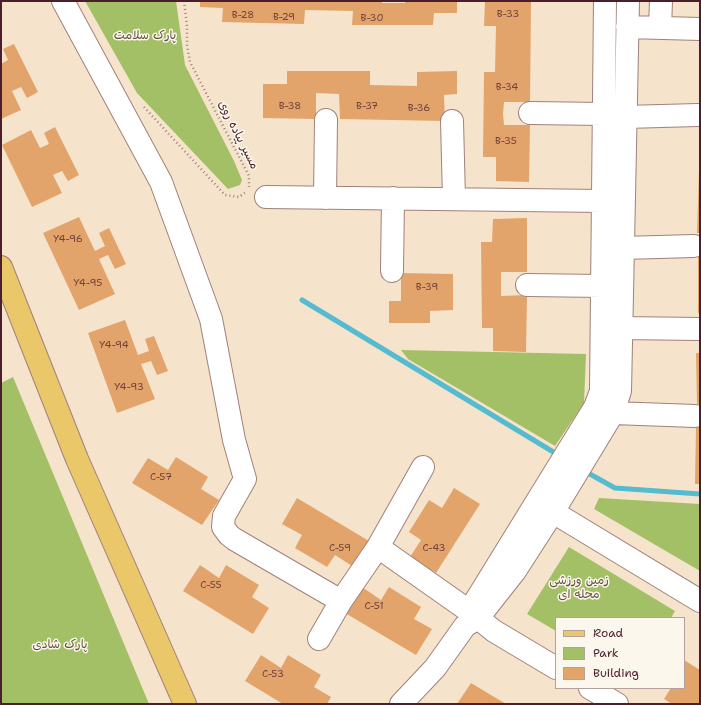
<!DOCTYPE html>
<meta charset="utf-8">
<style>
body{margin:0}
#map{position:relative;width:701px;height:705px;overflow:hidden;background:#f6e3cb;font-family:"Shantell Sans",sans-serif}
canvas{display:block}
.frame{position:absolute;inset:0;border:2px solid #4a1f2b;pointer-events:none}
.legend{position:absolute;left:555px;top:617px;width:130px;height:72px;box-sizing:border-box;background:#fbf7ec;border:1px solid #b4a19f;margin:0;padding:5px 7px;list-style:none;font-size:12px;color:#4a1f2b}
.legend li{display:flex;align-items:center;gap:8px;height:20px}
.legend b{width:20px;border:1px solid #b4a19f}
</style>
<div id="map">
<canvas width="701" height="705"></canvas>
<div class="frame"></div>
<ul class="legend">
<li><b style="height:5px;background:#eac769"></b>Road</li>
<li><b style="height:11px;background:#a3c067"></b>Park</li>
<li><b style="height:11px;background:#e3a46c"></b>Building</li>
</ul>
</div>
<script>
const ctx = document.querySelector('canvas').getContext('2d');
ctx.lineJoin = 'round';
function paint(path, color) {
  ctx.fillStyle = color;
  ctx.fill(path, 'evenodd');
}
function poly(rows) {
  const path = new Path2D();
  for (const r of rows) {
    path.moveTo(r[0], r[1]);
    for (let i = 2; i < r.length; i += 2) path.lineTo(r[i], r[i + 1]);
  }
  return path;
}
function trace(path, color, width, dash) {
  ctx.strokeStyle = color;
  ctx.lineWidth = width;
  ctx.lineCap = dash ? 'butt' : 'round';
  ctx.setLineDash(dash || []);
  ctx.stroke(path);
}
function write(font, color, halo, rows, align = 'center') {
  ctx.font = font + ' "Shantell Sans","Playpen Sans Arabic",sans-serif';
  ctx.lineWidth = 3;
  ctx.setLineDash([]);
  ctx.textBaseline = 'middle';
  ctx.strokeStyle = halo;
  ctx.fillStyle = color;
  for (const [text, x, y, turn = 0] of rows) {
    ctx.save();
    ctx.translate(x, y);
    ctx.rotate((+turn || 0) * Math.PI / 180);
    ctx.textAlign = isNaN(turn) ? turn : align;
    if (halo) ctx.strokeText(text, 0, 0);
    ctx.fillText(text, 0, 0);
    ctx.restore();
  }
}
paint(poly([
 [85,1,176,1,185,65,234,161,242,180,240,185,228,189,137,93],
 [401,350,586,354,584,403,555,446,408,359],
 [13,377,149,704,1,704,1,383],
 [599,498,700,504,700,571,594,509],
 [569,547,675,611,671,618,556,618,556,631,527,614]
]), '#a3c067');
trace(poly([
 [302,300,555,453],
 [588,473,615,488,700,494]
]), '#54bbd1', 5);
paint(poly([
 [200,1,382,1,382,3,405,3,405,1,457,1,457,13,434,13,433,25,352,25,353,11,305,10,304,24,222,22,223,8,200,7],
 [485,1,531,1,530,102,504,102,503,114,504,125,530,125,529,182,496,181,496,157,483,157,484,72,495,72,496,26,484,26],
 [14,44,38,92,27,98,21,87,12,91,21,110,1,119,1,64,8,60,3,49],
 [287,71,370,71,370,85,417,86,417,72,457,71,457,94,444,95,445,121,340,119,339,94,316,93,316,119,263,118,263,84,287,84],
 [55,127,79,175,68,181,62,171,53,175,62,193,32,207,2,145,31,130,40,148,49,144,44,133],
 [699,170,700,170,700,233,697,233],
 [79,217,95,251,105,246,99,233,109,228,126,264,115,269,108,255,99,259,115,294,79,310,43,233],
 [527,218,527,272,501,272,501,296,527,295,526,352,493,351,493,328,482,328,481,242,492,242,493,219],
 [698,256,700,256,700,313,698,313],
 [401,273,453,274,453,310,430,311,430,323,389,323,389,301,401,301],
 [125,320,138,355,149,351,145,339,154,336,168,371,157,375,151,361,141,364,155,399,117,413,88,333],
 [696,353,700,353,700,404,697,404],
 [696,428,700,428,700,484,695,484],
 [176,457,208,477,201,489,219,500,202,525,132,483,148,458,168,470],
 [454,488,480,504,436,573,410,557,421,540,409,532,429,500,442,508],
 [297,498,369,541,352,566,335,555,327,567,295,548,302,535,282,524],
 [200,565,219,578,226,565,259,585,252,597,269,608,253,634,183,591],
 [362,587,381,600,389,587,421,607,414,619,432,629,416,655,345,613],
 [261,655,281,668,288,655,321,675,314,687,331,697,327,704,283,704,245,681],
 [684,660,700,670,700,704,672,704,664,699,671,688,684,688],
 [471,683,506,704,457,704]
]), '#e3a46c');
const minor = poly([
 [63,1,161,182,211,319,234,440,245,479,224,516,223,527,229,535,234,539,341,601],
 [627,27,700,29],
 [660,28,661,1],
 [530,113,604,114],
 [625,117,698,115],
 [452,121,454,199],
 [266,197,603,201],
 [325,198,326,120],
 [622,248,694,246],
 [392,271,393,198],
 [527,285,602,286],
 [620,328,700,329],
 [613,413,695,416],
 [553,512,700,601],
 [378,547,423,467],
 [473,605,595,407,601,391,605,1],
 [319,639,341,601,378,547,469,611,494,631,556,668],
 [590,688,617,704],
 [401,704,435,668,465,626,478,618,515,571,553,512,613,413,620,391,628,1]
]);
const major = poly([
 [1,267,77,459,185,704]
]);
trace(minor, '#a0817b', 24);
trace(major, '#a0817b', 24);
trace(poly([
 [184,1,187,26,187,45,190,62,249,176,249,187],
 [144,107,225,195,239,197,247,191]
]), '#a0817b', 2.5, [1, 3]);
trace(minor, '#fff', 22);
trace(major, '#eac769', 22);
write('10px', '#70403b', null, [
 ["B-33",508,14],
 ["B-28",243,15],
 ["B-29",284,17],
 ["B-30",372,18],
 ["B-34",507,87],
 ["B-38",290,106],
 ["B-37",367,106],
 ["B-36",419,108],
 ["B-35",506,141],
 ["Y4-96",68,239],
 ["Y4-95",88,283],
 ["B-39",427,287],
 ["Y4-94",114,345],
 ["Y4-93",129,387],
 ["C-57",161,477],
 ["C-59",340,548],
 ["C-43",434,548],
 ["C-55",211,585],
 ["C-51",374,606],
 ["C-53",273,674]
]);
write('12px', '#654f3d', '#fbf7ec', [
 ["پارک سلامت",145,36],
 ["زمین ورزشی",579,581],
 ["محله ای",579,595],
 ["پارک شادی",60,645]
]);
write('12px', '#4a1f2b', '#fbf7ec', [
 ["مسیر پیاده روی",238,135,63]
]);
</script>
